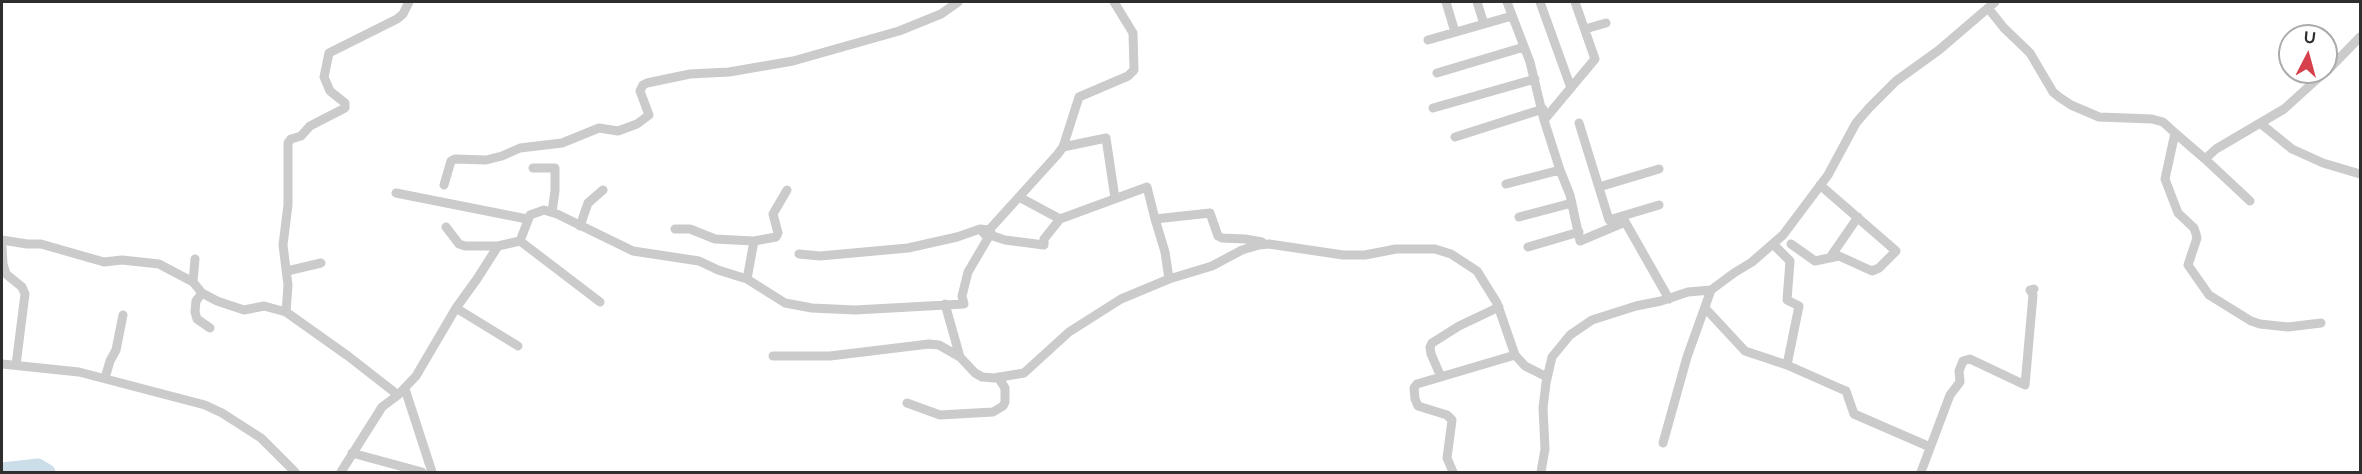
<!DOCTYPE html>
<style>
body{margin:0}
#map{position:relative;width:2362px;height:474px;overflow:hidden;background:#fff;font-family:Raleway,sans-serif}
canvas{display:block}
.frame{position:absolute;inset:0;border:3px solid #2e2e2e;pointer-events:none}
.north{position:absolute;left:2278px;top:24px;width:60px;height:60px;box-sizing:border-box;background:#fff;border:2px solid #ababab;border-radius:50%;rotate:6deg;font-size:16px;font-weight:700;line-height:24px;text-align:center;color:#2e2e2e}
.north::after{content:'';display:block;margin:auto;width:21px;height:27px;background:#d5404b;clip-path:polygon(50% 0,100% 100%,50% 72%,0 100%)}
</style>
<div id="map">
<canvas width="2362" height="474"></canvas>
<div class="frame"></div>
<div class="north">U</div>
</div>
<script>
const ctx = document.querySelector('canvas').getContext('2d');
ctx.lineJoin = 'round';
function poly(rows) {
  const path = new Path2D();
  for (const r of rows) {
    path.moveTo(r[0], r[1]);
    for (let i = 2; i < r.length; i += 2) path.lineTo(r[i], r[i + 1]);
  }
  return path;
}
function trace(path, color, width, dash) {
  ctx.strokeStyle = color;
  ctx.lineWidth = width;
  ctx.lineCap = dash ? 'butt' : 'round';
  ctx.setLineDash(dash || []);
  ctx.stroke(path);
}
trace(poly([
 [2,470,38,466,48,472]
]), '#cbdde8', 15);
trace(poly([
 [1446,2,1455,32],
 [1477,2,1484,24],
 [1507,2,1530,62,1544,120],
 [1540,2,1571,88],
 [1988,8,2004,28,2030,53,2053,92,2059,97,2071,105,2099,117,2152,119,2163,122,2175,133,2165,179,2178,213,2194,228,2196,234,2197,238,2188,265,2209,295,2251,321,2260,324,2288,327,2321,323],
 [1585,29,1606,23],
 [1428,40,1512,16],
 [2326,72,2360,37],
 [1437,73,1524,47],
 [1433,108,1535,79],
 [1579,123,1609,220,1659,205],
 [2260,123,2292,149,2323,163,2360,174],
 [2175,133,2205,159,2216,149,2284,109,2325,72],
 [1455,137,1543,109],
 [1063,147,1106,138,1115,198],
 [2205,159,2250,201],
 [533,168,555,168,555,191,552,212],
 [1560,170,1570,195,1580,241,1625,222],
 [1506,184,1560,170,1544,120,1595,59,1575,2],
 [444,185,451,161,455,159,486,160,502,156,520,148,562,143,599,128,618,131,637,124,649,115,640,91,643,85,647,83,690,74,729,72,793,61,899,31,941,14,958,2],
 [1599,187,1659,169],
 [396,193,527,219],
 [1019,197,1060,219],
 [1519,217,1572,203],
 [1623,218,1669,299],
 [1155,219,1165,252,1169,279],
 [580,226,588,203,603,190],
 [446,227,459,244,465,246,498,246],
 [675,229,690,229,715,239,754,241,776,237,778,233,773,214,787,190],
 [989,230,993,236,1005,240,1044,245,1044,239,1060,219,1147,187,1155,219,1210,213,1218,236,1222,238,1245,239,1262,242],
 [2,240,27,244,41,244,104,262,122,260,159,264,193,282,202,293,217,301,244,310,264,306,286,312,348,356,398,395,416,376,456,308,477,279,498,246,520,241,600,302],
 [520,241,530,215,544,210,557,214,633,251,699,261,718,270,747,279,785,303,812,308,855,310,964,304,962,296,968,272,988,238,980,229,989,230,1057,155,1063,147,1079,97,1128,76,1134,70,1133,33,1114,2],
 [1791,244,1815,261,1839,256,1872,271,1879,268,1896,251,1820,185],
 [1774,245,1790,261,1787,300,1799,306,1787,365],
 [2,247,3,264,6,274,22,287,25,294,16,365],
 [1528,247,1579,232],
 [799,254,820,256,908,248,957,237,980,229],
 [1831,256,1858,217],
 [287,271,321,263],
 [747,279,754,241],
 [193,282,195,259],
 [202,293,196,301,195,312,197,319,210,328],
 [945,304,960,357,975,373,982,377,994,378,1024,373,1069,332,1121,299,1169,279,1212,266,1242,250,1259,245,1269,244,1343,255,1365,255,1396,249,1435,249,1451,254,1477,271,1497,303,1515,355,1525,366,1547,377],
 [456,308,518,346],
 [1705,308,1745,351,1787,365,1839,388,1846,391,1854,414,1930,447],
 [286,312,288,285,283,245,288,205,288,143,291,139,301,136,310,126,345,108,345,103,330,91,324,77,329,53,397,19,403,14,409,2],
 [773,356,830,356,929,344,939,345,960,357],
 [2,364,79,372,205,405,222,413,261,438,295,472],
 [1441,377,1431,354,1430,347,1432,343,1459,326,1499,307],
 [105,378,110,361,116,350,123,315],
 [405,389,432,472],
 [907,403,940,415,993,412,1003,406,1005,402,1005,388,998,377],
 [1663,443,1687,357,1711,290],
 [352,453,422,472],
 [341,472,382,407,398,395],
 [1453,472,1447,458,1452,420,1447,415,1418,406,1415,399,1414,388,1417,384,1515,355],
 [1541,472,1545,449,1543,408,1546,383,1552,357,1570,335,1592,320,1636,306,1661,301,1688,292,1711,290,1734,273,1752,262,1783,235,1828,175,1856,123,1869,108,1896,81,1939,50,1995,2],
 [1921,472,1950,395,1960,382,1959,371,1963,361,1970,359,2025,385,2033,295,2030,290,2034,289]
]), '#cbcbcb', 9);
</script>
